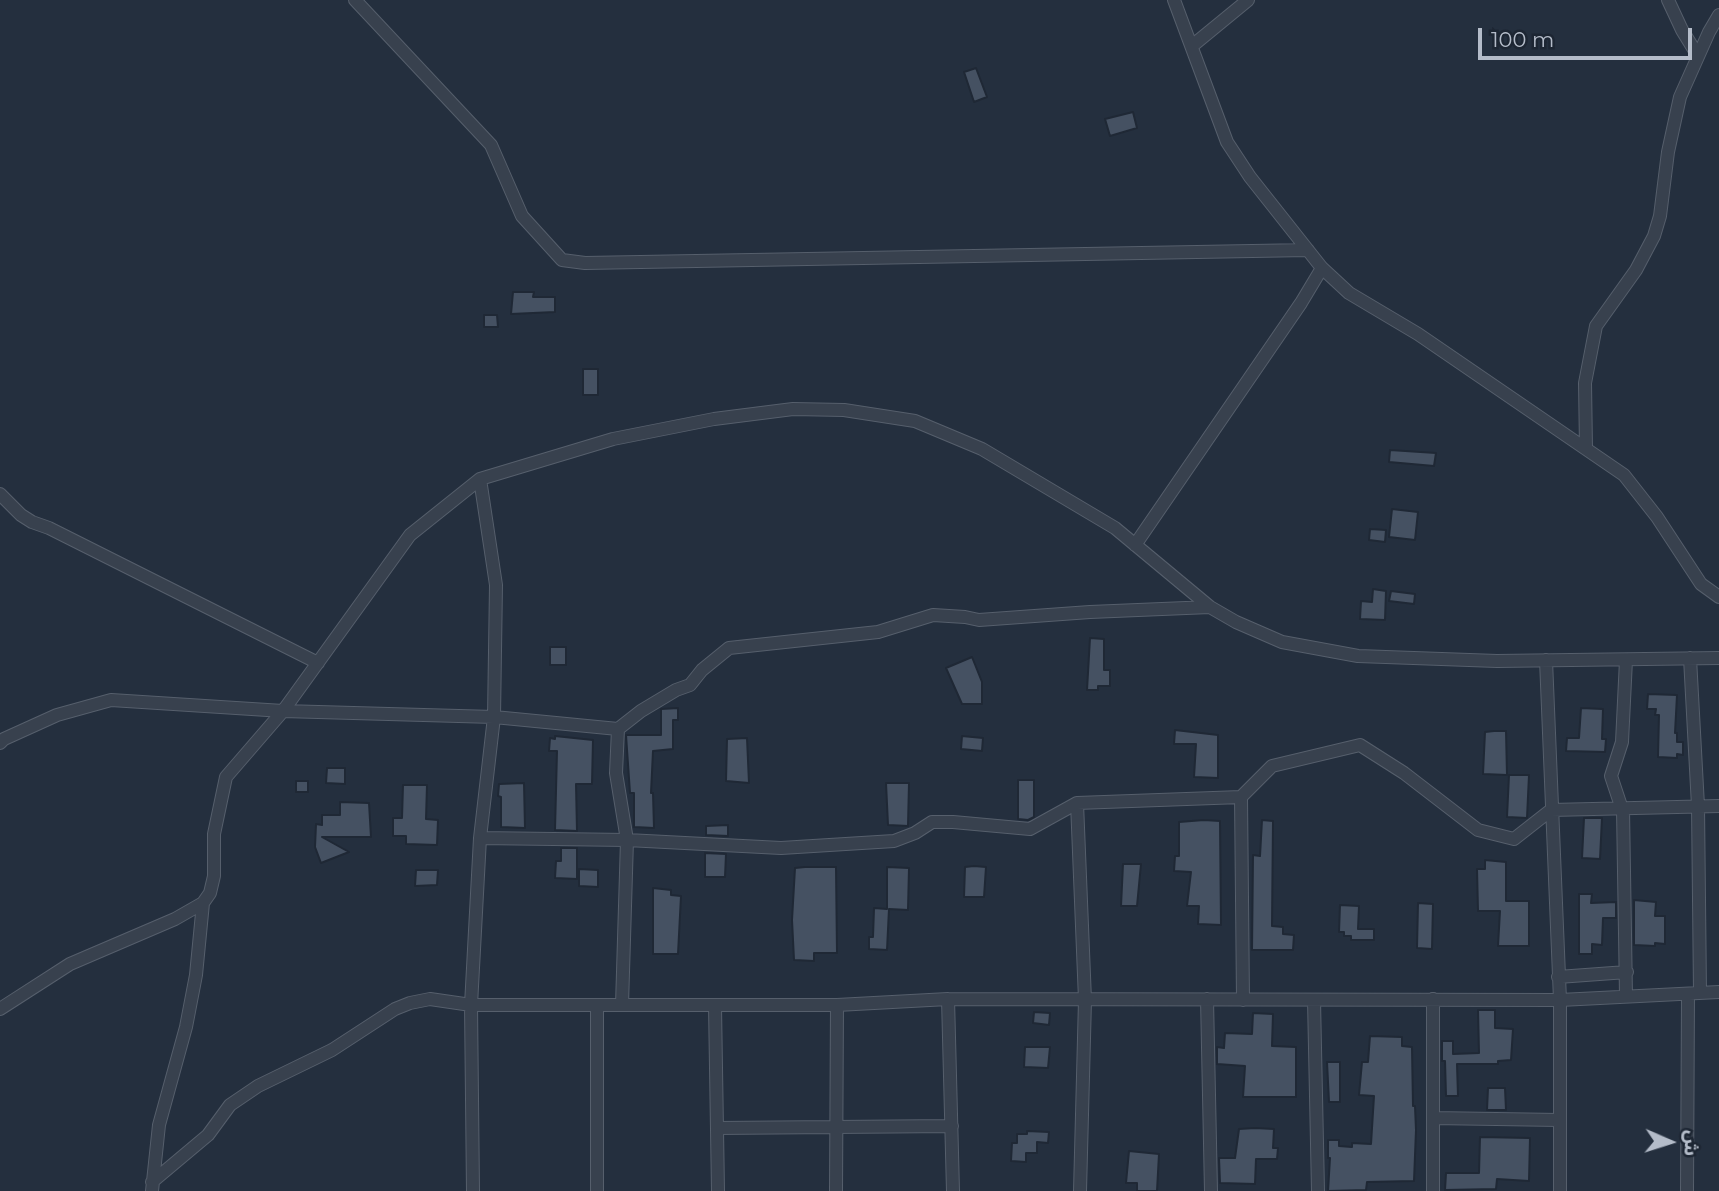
<!DOCTYPE html>
<meta charset="utf-8">
<style>
body{margin:0}
#map{position:relative;width:1719px;height:1191px;overflow:hidden;background:#242f3e;font-family:Montserrat,"Noto Sans Arabic",sans-serif}
canvas{display:block}
.north{position:absolute;left:1635px;top:1107px;width:70px;height:70px;-webkit-text-stroke:5px #1d2633;paint-order:stroke;rotate:93deg;font-size:19px;font-weight:700;line-height:28px;text-align:center;color:#b4bcc9}
.north::after{content:'';display:block;margin:auto;width:24px;height:32px;background:#b4bcc9;clip-path:polygon(50% 0,100% 100%,50% 72%,0 100%)}
.scale{position:absolute;left:1478px;top:28px;width:214px;height:32px;box-sizing:border-box;border:4px solid #b4bcc9;border-top:0;padding-left:9px;font-size:21px;line-height:24px;white-space:nowrap;color:#b4bcc9;-webkit-text-stroke:5px #1d2633;paint-order:stroke}
</style>
<div id="map">
<canvas width="1719" height="1191"></canvas>
<div class="north">ش</div>
<div class="scale">100 m</div>
</div>
<script>
const ctx = document.querySelector('canvas').getContext('2d');
ctx.lineJoin = 'round';
function paint(path, color) {
  ctx.fillStyle = color;
  ctx.fill(path, 'evenodd');
}
function poly(rows) {
  const path = new Path2D();
  for (const r of rows) {
    path.moveTo(r[0], r[1]);
    for (let i = 2; i < r.length; i += 2) path.lineTo(r[i], r[i + 1]);
  }
  return path;
}
function trace(path, color, width, dash) {
  ctx.strokeStyle = color;
  ctx.lineWidth = width;
  ctx.lineCap = dash ? 'butt' : 'round';
  ctx.setLineDash(dash || []);
  ctx.stroke(path);
}
const building = poly([
 [976,68,987,97,974,102,964,72,976,68],
 [1133,112,1137,128,1110,136,1105,119,1133,112],
 [513,292,534,292,533,297,555,297,555,312,511,314,513,292],
 [484,315,497,315,498,327,484,327,484,315],
 [583,369,598,369,598,395,583,395,583,369],
 [1390,450,1436,453,1434,466,1389,462,1390,450],
 [1392,509,1418,512,1415,540,1389,537,1392,509],
 [1370,529,1386,530,1385,542,1369,540,1370,529],
 [1373,589,1386,591,1385,620,1360,619,1361,601,1372,602,1373,589],
 [1391,591,1415,594,1414,604,1389,601,1391,591],
 [1090,638,1104,639,1104,670,1110,670,1110,686,1098,686,1098,690,1087,690,1090,638],
 [550,647,566,647,566,665,550,665,550,647],
 [972,657,982,682,982,704,962,704,946,668,972,657],
 [1648,694,1677,695,1675,733,1677,733,1677,742,1683,742,1683,755,1677,754,1677,758,1658,757,1659,715,1655,715,1656,709,1647,709,1648,694],
 [678,708,678,720,673,720,673,749,653,751,651,793,653,793,654,828,634,827,634,793,630,793,626,735,661,735,661,709,678,708],
 [1581,708,1603,709,1602,739,1606,739,1605,752,1566,751,1567,738,1579,738,1581,708],
 [1175,730,1218,735,1218,778,1194,777,1196,744,1174,744,1175,730],
 [1494,731,1506,731,1507,775,1483,774,1485,732,1494,731],
 [555,736,593,740,592,784,576,784,577,831,555,830,557,751,549,751,550,738,555,739,555,736],
 [962,736,983,738,982,751,961,749,962,736],
 [747,738,749,783,726,781,727,739,747,738],
 [327,768,345,768,345,784,326,783,327,768],
 [1509,775,1529,775,1527,818,1507,817,1509,775],
 [1018,780,1034,780,1034,817,1028,820,1018,819,1018,780],
 [296,781,308,781,308,792,296,792,296,781],
 [524,783,525,828,501,827,501,797,498,796,499,784,524,783],
 [886,783,909,783,908,826,888,825,886,783],
 [403,785,427,785,426,819,438,820,437,845,406,844,406,836,393,836,393,818,402,818,403,785],
 [340,802,369,803,371,837,322,837,349,852,321,863,315,847,316,824,322,825,322,815,340,815,340,802],
 [1584,818,1602,818,1600,859,1582,858,1584,818],
 [1204,820,1220,821,1221,925,1198,924,1199,906,1187,906,1191,872,1174,871,1175,856,1179,856,1179,822,1204,820],
 [1262,820,1273,821,1272,926,1283,927,1283,934,1294,935,1293,950,1252,950,1253,855,1260,856,1262,820],
 [728,825,728,836,706,835,706,826,728,825],
 [561,848,577,848,577,879,555,878,556,861,561,861,561,848],
 [705,853,726,854,725,877,705,877,705,853],
 [1485,860,1506,862,1506,901,1529,901,1529,946,1498,946,1500,911,1478,911,1477,869,1485,869,1485,860],
 [1123,864,1141,864,1137,906,1121,906,1123,864],
 [974,866,986,867,984,897,964,897,965,867,974,866],
 [805,867,836,867,837,953,814,953,814,961,794,960,792,920,795,868,805,867],
 [887,867,909,868,908,910,889,909,887,950,869,949,869,937,873,937,874,908,887,909,887,867],
 [579,869,598,870,598,887,579,886,579,869],
 [416,870,438,870,437,885,415,886,416,870],
 [653,888,671,890,671,895,681,896,678,954,653,954,653,888],
 [1579,894,1592,894,1591,903,1616,902,1616,918,1603,918,1602,945,1592,944,1592,954,1579,954,1579,894],
 [1634,900,1656,902,1655,916,1665,916,1665,944,1655,943,1655,946,1634,945,1634,900],
 [1418,903,1433,904,1432,949,1417,948,1418,903],
 [1340,905,1359,906,1358,929,1374,929,1374,940,1351,940,1351,936,1344,936,1344,932,1339,932,1340,905],
 [1478,1010,1495,1010,1495,1028,1513,1029,1511,1060,1498,1061,1498,1064,1457,1064,1458,1096,1446,1096,1445,1061,1442,1061,1442,1041,1453,1041,1453,1054,1479,1053,1478,1010],
 [1034,1012,1050,1013,1049,1025,1033,1023,1034,1012],
 [1253,1013,1273,1014,1272,1046,1296,1047,1296,1097,1243,1097,1245,1066,1217,1064,1217,1047,1224,1048,1225,1033,1252,1034,1253,1013],
 [1370,1036,1402,1037,1402,1046,1412,1047,1413,1106,1415,1106,1416,1130,1414,1181,1367,1182,1366,1190,1328,1191,1330,1158,1328,1158,1328,1140,1339,1140,1339,1146,1352,1147,1352,1143,1371,1144,1374,1096,1359,1095,1362,1062,1368,1062,1370,1036],
 [1025,1047,1050,1047,1048,1068,1024,1067,1025,1047],
 [1327,1062,1340,1062,1340,1102,1329,1102,1327,1062],
 [1488,1088,1505,1088,1506,1110,1487,1110,1488,1088],
 [1255,1128,1274,1129,1273,1148,1278,1148,1277,1159,1256,1159,1255,1184,1220,1183,1219,1158,1235,1158,1239,1129,1255,1128],
 [1027,1131,1049,1132,1048,1143,1037,1142,1037,1153,1026,1153,1026,1162,1011,1161,1012,1143,1017,1143,1017,1134,1027,1134,1027,1131],
 [1480,1137,1530,1138,1529,1181,1497,1179,1496,1189,1445,1190,1446,1173,1479,1173,1480,1137],
 [1129,1151,1159,1154,1157,1191,1137,1191,1137,1183,1126,1183,1129,1151]
]);
paint(building, '#455162');
trace(building, '#1f2835', 2);
const minor = poly([
 [355,0,491,145,522,216,562,260,585,263,1308,250],
 [1174,0,1227,142,1250,177,1322,268,1349,293,1418,334,1624,475,1657,517,1701,584,1719,597],
 [1668,0,1682,30,1698,56],
 [1192,46,1248,0],
 [1586,448,1585,383,1596,326,1636,270,1654,236,1660,216,1668,152,1680,97,1709,32,1719,15],
 [0,494,21,515,32,522,49,528,318,663],
 [1135,545,1301,303,1322,268],
 [1690,658,1698,806,1700,993],
 [1546,660,1560,1000,1560,1191],
 [618,729,641,711,676,690,690,685,702,670,729,648,878,632,933,615,965,617,979,620,1090,612,1210,607],
 [618,729,616,773,627,840,622,1005],
 [0,743,4,739,57,715,111,700,283,711,494,717,618,729],
 [1241,797,1243,1000],
 [1077,803,1085,1000,1080,1191],
 [1622,809,1611,776,1622,742,1626,660],
 [1623,809,1626,996],
 [480,838,627,840,781,848,894,841,915,833,932,822,953,822,1030,829,1077,803,1241,797,1272,766,1360,745,1404,773,1478,830,1514,839,1551,810,1719,806],
 [1558,977,1627,972],
 [948,999,953,1191],
 [1207,999,1211,1191],
 [1433,999,1433,1191],
 [1314,1000,1318,1191],
 [715,1006,718,1191],
 [0,1009,70,964,175,919,203,903],
 [1433,1118,1559,1120],
 [717,1128,952,1126],
 [152,1182,208,1135,230,1105,258,1086,332,1050,395,1009,410,1003,430,999,471,1005,837,1005,948,999,1560,1000,1719,992],
 [152,1191,159,1125,186,1027,196,975,203,903,210,893,214,876,214,834,226,777,283,711,410,535,480,479,613,439,714,419,793,409,844,410,915,421,982,449,1115,528,1210,607,1236,622,1282,642,1358,656,1497,661,1719,658],
 [473,1191,471,1005,480,838,494,717,496,585,480,479],
 [597,1191,597,1005],
 [836,1191,837,1005],
 [1687,1191,1688,995]
]);
trace(minor, '#565f6c', 14);
trace(minor, '#38414e', 12);
</script>
